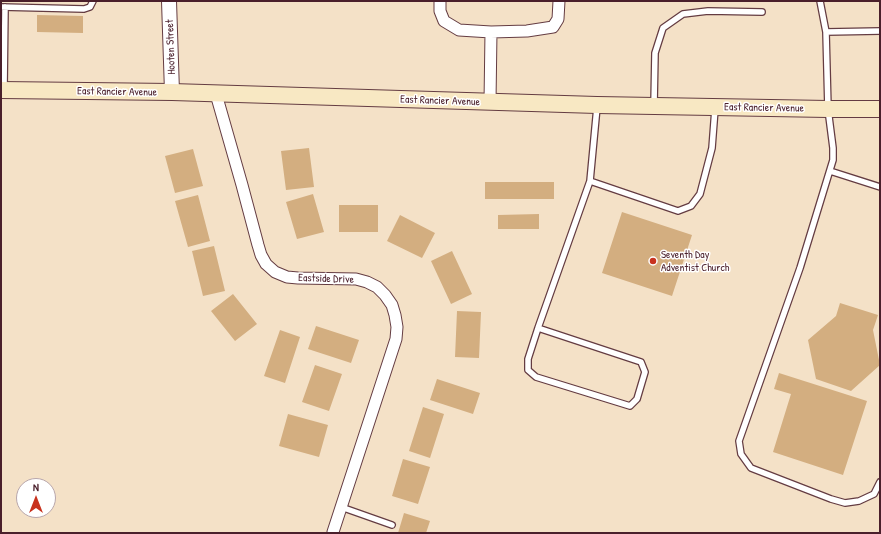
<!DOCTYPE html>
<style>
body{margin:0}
#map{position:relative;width:881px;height:534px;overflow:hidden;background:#f4e1c7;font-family:"Patrick Hand",sans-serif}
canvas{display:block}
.frame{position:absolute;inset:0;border:2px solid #4a1f2b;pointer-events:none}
.north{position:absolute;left:16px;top:478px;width:40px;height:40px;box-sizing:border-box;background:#fff;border:1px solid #b7a5aa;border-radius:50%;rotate:0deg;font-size:11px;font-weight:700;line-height:16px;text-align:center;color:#4a1f2b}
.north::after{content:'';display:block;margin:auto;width:14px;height:18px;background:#c8321e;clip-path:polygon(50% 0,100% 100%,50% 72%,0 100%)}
</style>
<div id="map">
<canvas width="881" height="534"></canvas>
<div class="frame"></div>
<div class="north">N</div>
</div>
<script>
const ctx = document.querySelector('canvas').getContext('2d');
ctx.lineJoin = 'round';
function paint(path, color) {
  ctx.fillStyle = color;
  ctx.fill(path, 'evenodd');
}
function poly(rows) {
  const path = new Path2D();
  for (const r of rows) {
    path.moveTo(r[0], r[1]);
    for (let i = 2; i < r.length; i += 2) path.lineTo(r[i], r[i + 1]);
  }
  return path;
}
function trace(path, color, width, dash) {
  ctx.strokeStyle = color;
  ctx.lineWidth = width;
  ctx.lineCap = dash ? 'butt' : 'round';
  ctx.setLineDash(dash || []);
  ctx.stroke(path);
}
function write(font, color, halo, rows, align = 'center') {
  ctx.font = font + ' "Patrick Hand",sans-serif';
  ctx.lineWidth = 3;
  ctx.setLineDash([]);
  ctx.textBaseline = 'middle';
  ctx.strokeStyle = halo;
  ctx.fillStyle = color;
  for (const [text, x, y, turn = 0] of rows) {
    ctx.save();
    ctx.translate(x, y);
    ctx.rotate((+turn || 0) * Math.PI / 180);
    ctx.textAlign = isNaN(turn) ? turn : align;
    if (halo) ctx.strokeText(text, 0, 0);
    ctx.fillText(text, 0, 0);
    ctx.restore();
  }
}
paint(poly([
 [37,15,83,16,83,33,37,32],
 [309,148,314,187,286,190,281,151],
 [193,149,203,186,175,193,165,156],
 [485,182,554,182,554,199,485,199],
 [313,194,324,232,297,239,286,202],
 [198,195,210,241,188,247,175,201],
 [339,205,378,205,378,232,339,232],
 [622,212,692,235,672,296,602,273],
 [539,214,539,229,498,229,498,215],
 [400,215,435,233,422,258,387,241],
 [214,246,225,291,203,296,192,251],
 [452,251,472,294,451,304,431,261],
 [233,294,257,324,235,341,211,311],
 [840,303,878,315,873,330,880,365,851,391,816,379,808,340,836,316],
 [457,311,481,312,479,358,455,357],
 [316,326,359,340,351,363,308,349],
 [280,330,300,337,285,383,264,376],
 [315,365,342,374,329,411,302,402],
 [779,373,867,401,843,475,773,452,791,394,774,389],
 [437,379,480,393,473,414,430,400],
 [423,407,444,414,430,458,409,451],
 [288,414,328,425,319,457,279,446],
 [403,459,430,467,418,504,392,496],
 [404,513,430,521,426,533,398,533]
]), '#d3ae80');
const service = poly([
 [820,1,826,32],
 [1,7,84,9,90,7,93,1],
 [880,31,826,32,828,109,833,148,833,160,800,268,739,441,741,454,751,468,831,499,845,503,859,501,874,494,880,482],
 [4,88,5,7],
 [654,105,655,53,663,28,683,14,708,11,762,12],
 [830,171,880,187],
 [590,181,678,211,691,206,700,194,712,148,715,109],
 [538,328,641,362,645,372,637,399,630,406,536,377,528,370,528,359,538,328,590,181,597,107],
 [341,507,392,525]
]);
const minor = poly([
 [440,1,440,11,444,21,459,30,491,32,527,31,553,27,558,19,559,1],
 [216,94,242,185,258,245,261,255,266,264,275,272,287,277,298,278,356,279,367,282,377,287,385,295,392,305,395,315,397,327,396,339,333,532],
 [490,102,491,32]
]);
const tertiary = poly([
 [169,1,172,92]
]);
const secondary = poly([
 [1,90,172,92,597,105,828,109,880,109]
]);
trace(service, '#643c42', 8);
trace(minor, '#643c42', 13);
trace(tertiary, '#643c42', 16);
trace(secondary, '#643c42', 18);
trace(service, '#fff', 5.5);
trace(minor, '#fff', 11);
trace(tertiary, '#fff', 14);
trace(secondary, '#f8e8c3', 16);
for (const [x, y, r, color] of [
 [653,261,4,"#c8321e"]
]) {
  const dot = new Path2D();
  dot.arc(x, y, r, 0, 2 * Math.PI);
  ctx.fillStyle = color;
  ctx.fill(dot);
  trace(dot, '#fff', 1.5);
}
write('11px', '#4a1f2b', '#fff', [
 ["Hooten Street",171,47,-92],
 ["East Rancier Avenue",117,92,1],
 ["East Rancier Avenue",440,101,2],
 ["East Rancier Avenue",764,108,1],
 ["Eastside Drive",326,279,2]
]);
write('11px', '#4a1f2b', '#fff', [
 ["Seventh Day",661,255],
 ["Adventist Church",661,268]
], 'left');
</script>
